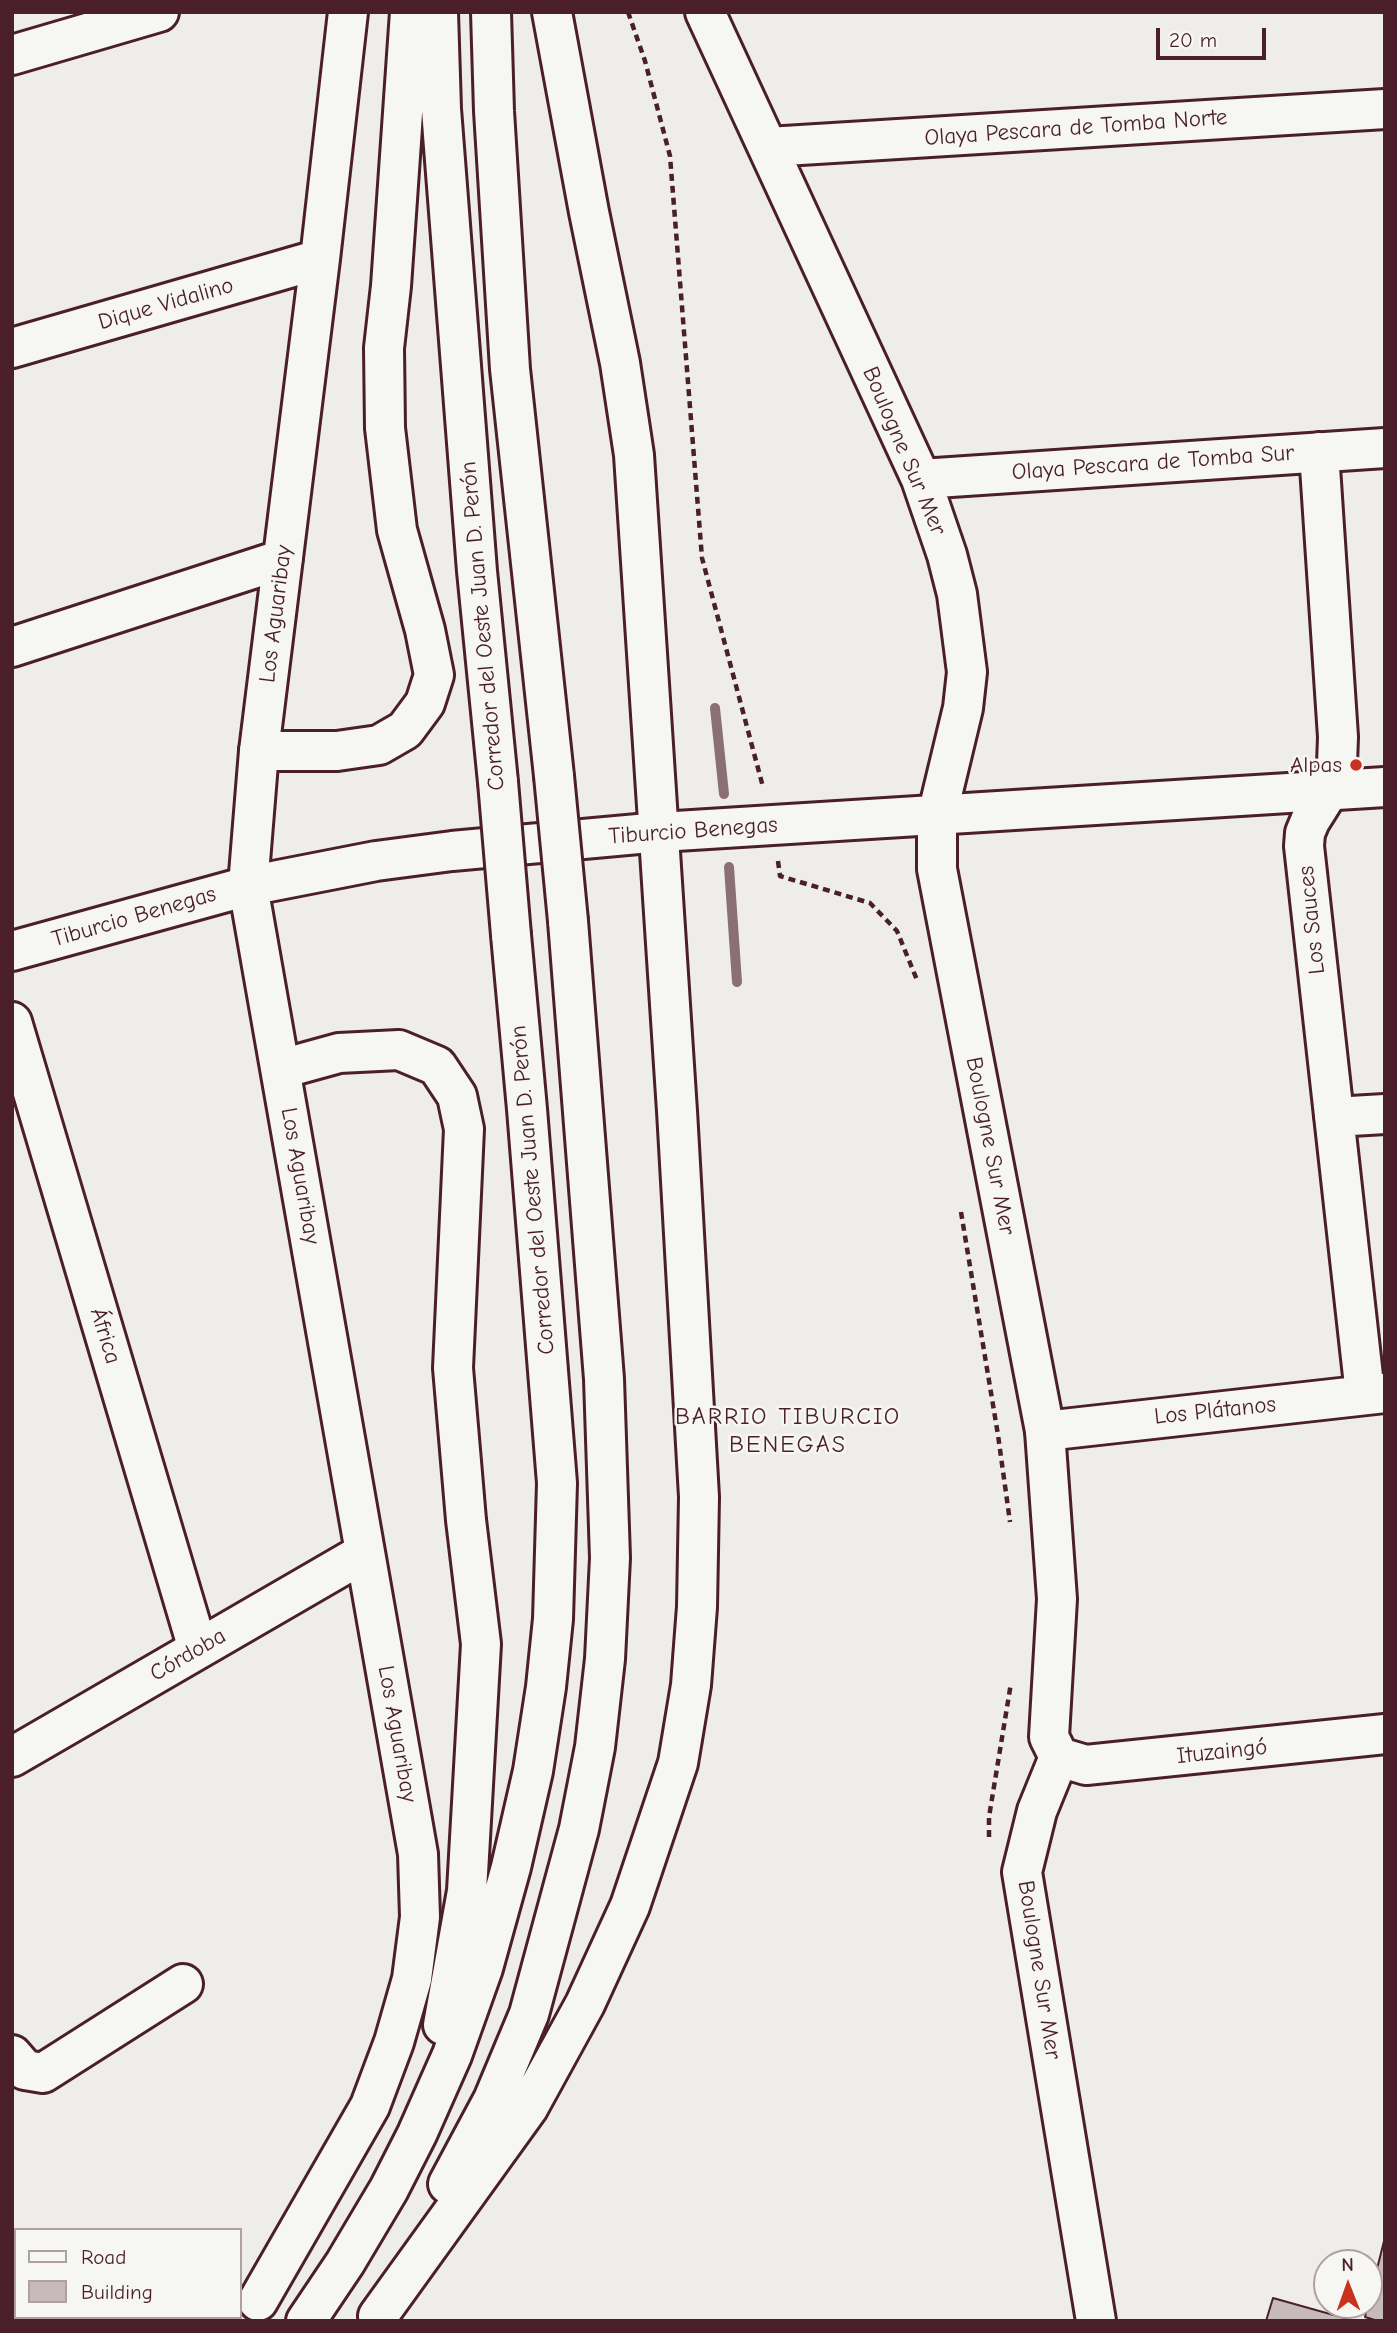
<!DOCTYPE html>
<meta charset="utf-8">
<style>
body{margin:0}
#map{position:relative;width:1397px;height:2333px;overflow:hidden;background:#efedea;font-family:"Comic Neue",sans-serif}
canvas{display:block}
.frame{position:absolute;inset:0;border:14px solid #4a1f2b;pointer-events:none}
.legend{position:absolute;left:14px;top:2228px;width:228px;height:91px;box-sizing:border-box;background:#f6f6f2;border:2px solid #b1a0a2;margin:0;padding:9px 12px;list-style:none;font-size:21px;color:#4a1f2b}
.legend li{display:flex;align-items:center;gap:14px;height:35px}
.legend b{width:35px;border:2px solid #b1a0a2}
.north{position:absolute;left:1313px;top:2249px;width:70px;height:70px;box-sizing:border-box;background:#f6f6f2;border:2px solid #b1a0a2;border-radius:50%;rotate:359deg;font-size:19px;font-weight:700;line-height:28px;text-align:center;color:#4a1f2b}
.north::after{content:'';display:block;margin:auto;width:24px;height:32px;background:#c8321e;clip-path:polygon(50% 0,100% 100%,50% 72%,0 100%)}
.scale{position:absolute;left:1156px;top:28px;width:110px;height:32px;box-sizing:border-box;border:4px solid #4a1f2b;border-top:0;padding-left:9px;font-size:21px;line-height:24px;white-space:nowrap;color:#4a1f2b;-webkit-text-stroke:5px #f6f6f2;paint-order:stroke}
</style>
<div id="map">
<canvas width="1397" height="2333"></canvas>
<div class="frame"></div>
<ul class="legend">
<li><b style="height:9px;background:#f6f6f2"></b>Road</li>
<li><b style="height:19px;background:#c6babb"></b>Building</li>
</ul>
<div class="north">N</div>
<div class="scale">20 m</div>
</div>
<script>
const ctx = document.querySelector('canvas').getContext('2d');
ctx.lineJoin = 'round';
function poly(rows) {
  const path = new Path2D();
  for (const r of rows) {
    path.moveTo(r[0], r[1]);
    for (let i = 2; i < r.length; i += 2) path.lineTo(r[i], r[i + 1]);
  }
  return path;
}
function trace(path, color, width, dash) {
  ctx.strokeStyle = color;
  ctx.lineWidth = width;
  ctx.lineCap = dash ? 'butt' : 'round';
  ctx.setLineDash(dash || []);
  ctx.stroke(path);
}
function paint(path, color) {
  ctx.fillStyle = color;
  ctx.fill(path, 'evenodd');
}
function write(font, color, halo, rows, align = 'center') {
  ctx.font = font + ' "Comic Neue",sans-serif';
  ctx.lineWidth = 5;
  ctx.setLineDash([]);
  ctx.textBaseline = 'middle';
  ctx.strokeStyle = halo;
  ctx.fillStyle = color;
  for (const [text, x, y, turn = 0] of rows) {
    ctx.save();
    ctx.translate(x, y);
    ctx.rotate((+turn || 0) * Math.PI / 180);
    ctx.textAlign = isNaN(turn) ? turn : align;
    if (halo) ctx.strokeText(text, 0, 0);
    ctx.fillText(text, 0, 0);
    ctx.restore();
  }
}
trace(poly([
 [715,708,724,794],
 [729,867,737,982]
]), '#8a6f74', 10);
const building = poly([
 [1385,2237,1385,2321,1378,2321,1365,2317,1385,2237],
 [1273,2298,1355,2321,1266,2321,1273,2298]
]);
paint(building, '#c6babb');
trace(building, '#4a1f2b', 2);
const minor = poly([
 [705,12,921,479,947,555,957,594,967,672,963,708,937,816],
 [12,55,159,12],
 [768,147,1385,109],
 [12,348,320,259],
 [1319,452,1338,737,1337,764,1335,781,1310,821,1305,833,1304,846,1365,1394],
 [921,479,1385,448],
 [12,647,283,559],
 [12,1022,198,1649],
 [1334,1117,1385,1114],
 [1045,1431,1385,1393],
 [12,1757,364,1553],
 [1059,1757,1037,1811,1022,1872,1096,2321],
 [12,2055,25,2070,43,2073,183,1984],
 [258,2301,370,2106,394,2042,412,1979,420,1917,418,1854,248,886,259,751,320,259,348,12]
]);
const tertiary = poly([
 [937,816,937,869,1045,1431,1057,1599,1049,1737,1059,1757,1086,1765,1385,1734]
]);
const secondary = poly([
 [12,951,248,886,376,861,452,851,660,832,1385,787]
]);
const motorway = poly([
 [438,12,441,109,477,571,498,782],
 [491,12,494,111,510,369,554,776],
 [259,751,337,751,379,745,405,730,425,703,434,675,425,630,397,530,385,428,384,348,391,286,410,12],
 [281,1069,339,1053,399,1050,437,1066,457,1096,464,1129,453,1368,466,1520,481,1644,467,1891,443,2025],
 [448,2184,493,2100,529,2014,579,1829,595,1747,605,1659,610,1558,604,1379,568,921],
 [378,2316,528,2108,585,2004,630,1906,678,1763,691,1685,697,1607,699,1497,677,1111,634,455,620,363,589,212,552,12],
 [306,2321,345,2263,389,2189,417,2134,452,2055,483,1968,511,1867,533,1771,546,1687,553,1619,557,1483,527,1109,511,935]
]);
trace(minor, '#4a1f2b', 44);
trace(tertiary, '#4a1f2b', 44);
trace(secondary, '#4a1f2b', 44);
trace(motorway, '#4a1f2b', 44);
trace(poly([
 [628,12,645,61,670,156,702,558,763,787],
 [778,861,780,876,870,903,897,931,917,980],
 [961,1212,998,1435,1010,1522],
 [989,1837,989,1817,1011,1683],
 [12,2252,16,2255],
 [83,2317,87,2321]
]), '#4a1f2b', 4.5, [7, 5]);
trace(minor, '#f6f6f2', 38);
trace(tertiary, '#f6f6f2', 38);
trace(secondary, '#f6f6f2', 38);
trace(motorway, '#f6f6f2', 38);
const motorwayBridge = poly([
 [554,776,568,921],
 [498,782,511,935]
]);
trace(motorwayBridge, '#4a1f2b', 44, []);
trace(motorwayBridge, '#f6f6f2', 38);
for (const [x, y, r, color] of [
 [1356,765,7,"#c8321e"]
]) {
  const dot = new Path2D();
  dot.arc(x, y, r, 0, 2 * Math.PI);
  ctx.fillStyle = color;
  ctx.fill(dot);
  trace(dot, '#f6f6f2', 2.5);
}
write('23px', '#4a1f2b', '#f6f6f2', [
 ["Olaya Pescara de Tomba Norte",1076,128,-4],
 ["Dique Vidalino",166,304,-16],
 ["Boulogne Sur Mer",904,451,67],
 ["Olaya Pescara de Tomba Sur",1153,463,-4],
 ["Los Aguaribay",276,614,-83],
 ["Corredor del Oeste Juan D. Perón",483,626,-95],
 ["Tiburcio Benegas",693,831,-4],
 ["Tiburcio Benegas",134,917,-16],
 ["Los Sauces",1312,920,-96],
 ["Boulogne Sur Mer",990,1146,79],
 ["Los Aguaribay",300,1176,80],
 ["Corredor del Oeste Juan D. Perón",533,1190,-95],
 ["África",105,1336,73],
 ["Los Plátanos",1215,1411,-6],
 ["Córdoba",188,1655,-30],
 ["Los Aguaribay",397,1734,80],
 ["Ituzaingó",1222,1752,-6],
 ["Boulogne Sur Mer",1039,1970,81]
]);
write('23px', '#4a1f2b', '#f6f6f2', [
 ["Alpas",1342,765]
], 'right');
ctx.letterSpacing = '2px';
write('24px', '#4a1f2b', '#f6f6f2', [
 ["BARRIO TIBURCIO",788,1417],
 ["BENEGAS",788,1445]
]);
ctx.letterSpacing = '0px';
</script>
